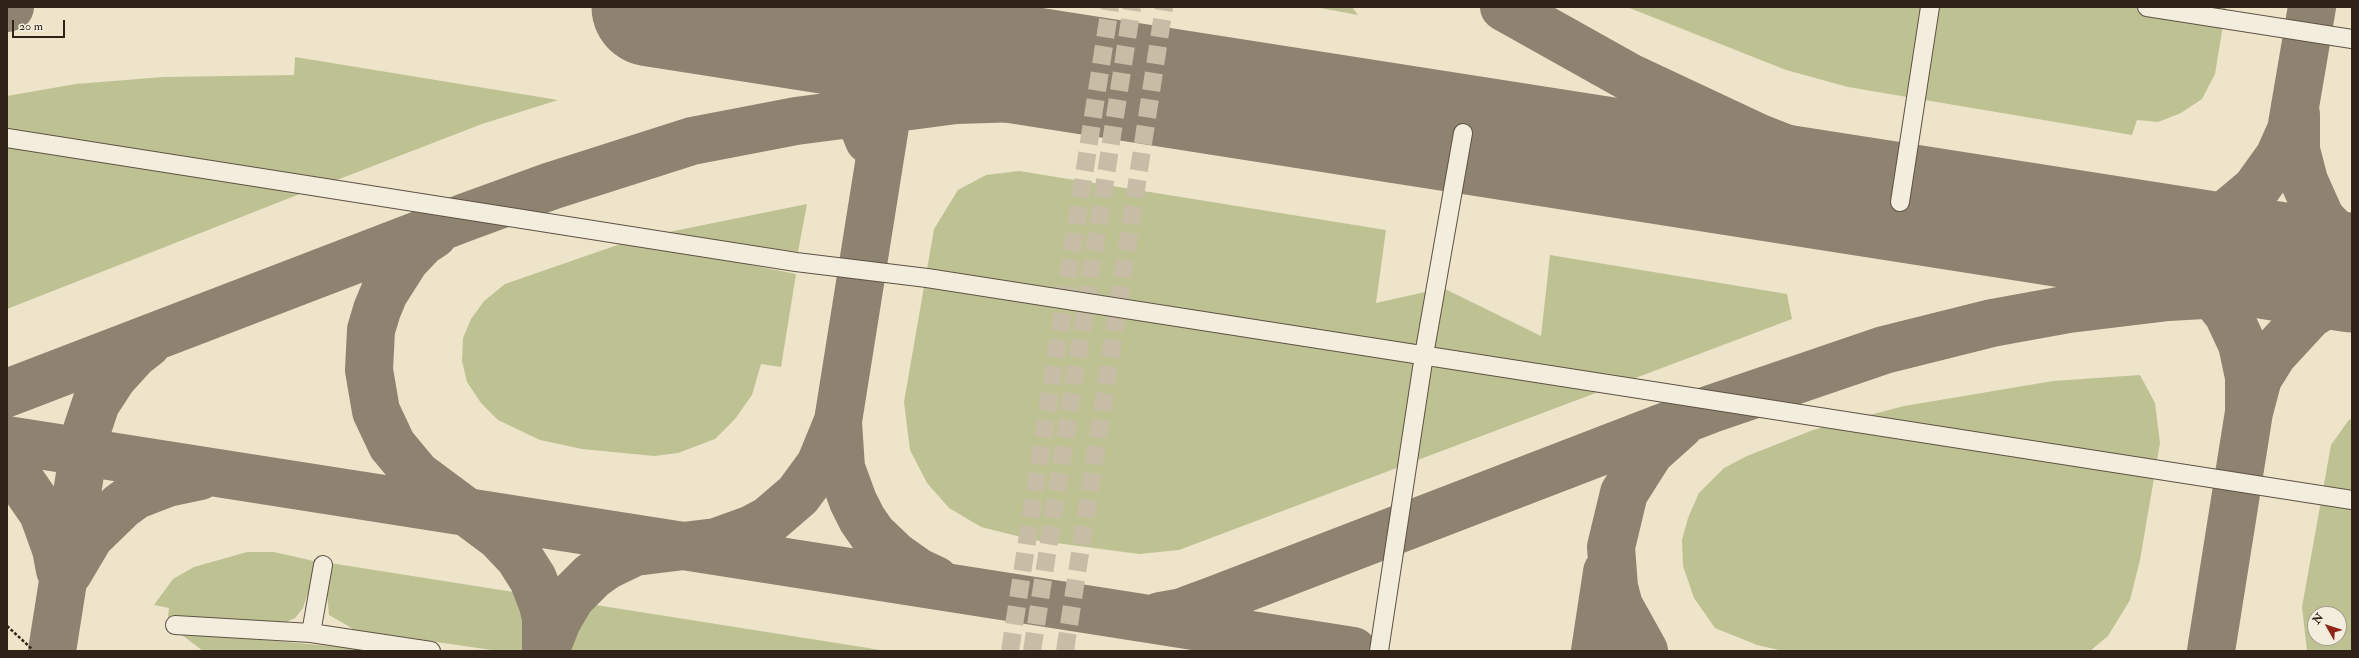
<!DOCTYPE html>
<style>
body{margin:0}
#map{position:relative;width:2359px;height:658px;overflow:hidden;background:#ede4ca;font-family:"IM FELL Double Pica",serif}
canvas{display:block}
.frame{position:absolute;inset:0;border:8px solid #302217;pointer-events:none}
.north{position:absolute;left:2307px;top:606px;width:40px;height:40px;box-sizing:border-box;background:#f3eddd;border:1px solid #a59c8e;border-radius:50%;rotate:309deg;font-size:11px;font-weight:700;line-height:16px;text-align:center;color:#302217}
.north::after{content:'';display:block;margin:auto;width:14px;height:18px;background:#8f2418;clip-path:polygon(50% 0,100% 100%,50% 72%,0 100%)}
.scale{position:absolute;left:12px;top:20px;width:53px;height:18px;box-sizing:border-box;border:2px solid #302217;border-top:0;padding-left:5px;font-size:12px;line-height:14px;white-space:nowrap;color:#302217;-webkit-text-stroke:3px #f3eddd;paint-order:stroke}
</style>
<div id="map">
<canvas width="2359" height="658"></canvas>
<div class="frame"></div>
<div class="north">N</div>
<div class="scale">20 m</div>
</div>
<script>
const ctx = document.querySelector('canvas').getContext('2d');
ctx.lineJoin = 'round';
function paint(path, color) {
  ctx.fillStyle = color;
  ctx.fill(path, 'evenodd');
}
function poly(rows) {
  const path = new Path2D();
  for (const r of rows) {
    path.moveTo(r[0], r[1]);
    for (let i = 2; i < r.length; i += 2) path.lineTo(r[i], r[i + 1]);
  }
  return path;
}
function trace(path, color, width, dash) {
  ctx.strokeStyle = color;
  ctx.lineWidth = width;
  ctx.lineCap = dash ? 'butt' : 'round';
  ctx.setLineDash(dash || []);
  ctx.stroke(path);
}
paint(poly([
 [1315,7,1352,7,1358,15],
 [1627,7,2226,7,2215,74,2202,99,2181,113,2158,122,2137,120,2132,135,1848,87,1786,70],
 [295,57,558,100,482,124,329,183,7,132,7,96,76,84,163,77,294,75],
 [7,144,310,190,7,309],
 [1019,171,1386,230,1376,303,1443,288,1541,336,1550,255,1787,294,1792,319,1179,550,1139,554,1033,540,981,527,949,508,927,483,910,450,904,402,934,229,958,190,986,175],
 [807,204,798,252,664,233],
 [629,241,796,274,781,367,761,364,752,395,735,419,715,439,678,453,654,456,582,449,540,440,498,420,481,403,467,382,462,361,463,338,471,319,484,301,505,284],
 [2140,375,2155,403,2160,443,2140,560,2130,600,2108,636,2090,651,1783,651,1757,645,1715,628,1694,598,1683,566,1682,540,1688,518,1699,493,1724,468,1747,456,1813,430,1904,406,2053,381],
 [2352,418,2352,651,2307,651,2302,607,2331,445,2348,421],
 [2315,614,2339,614,2339,638,2315,638],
 [247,552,274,552,318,562,303,608,295,618,284,623,168,617,169,608,154,605,173,579,194,567],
 [330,563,887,651,498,651,355,630,329,615,326,583],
 [178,632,385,651,203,651]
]), '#bec293');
trace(poly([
 [698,7,775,23],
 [951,7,963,23,981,39,1031,66],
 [1504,7,1629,77,1757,137,1844,171,1978,214],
 [7,8,10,7],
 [741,21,789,38,832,69,851,95,869,140],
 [764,24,808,16,831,7],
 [2296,114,2296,150,2304,181,2321,219,2352,251],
 [2099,233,2152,237,2190,233,2224,216,2256,189,2279,157,2291,130,2312,7],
 [434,234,422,242,405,260,384,293,377,310,371,330,369,370,376,411,392,445,417,475,499,536,519,557,533,579,543,605,546,618,546,651],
 [2193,274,2207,287,2228,314,2242,344,2249,377,2249,408],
 [7,393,466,217,551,186,692,141,796,121,956,100,1085,96,1133,97,1297,107],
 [838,422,841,468,853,501,862,519,873,535,894,555,918,572,935,580],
 [7,440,1353,651],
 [7,467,21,481,43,513,56,549,60,570],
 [68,573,90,536,121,506,136,495,167,483,200,476],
 [1160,616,1182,612,1217,599,1711,409,1884,350,1992,323,2069,309,2168,297,2291,290,2352,291],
 [546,649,557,621,571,597,592,576,606,566,635,552,716,542,752,529,769,520,798,495,820,465,838,421,904,7],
 [52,651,87,430,96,403,113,377,133,355,147,344],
 [1595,651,1607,572],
 [1644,651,1619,606,1614,587,1611,547,1624,493,1650,452,1679,426],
 [2211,651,2249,412,2258,378,2273,354,2309,315,2333,300,2352,292]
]), '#8e8370', 48);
trace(poly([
 [651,7,2352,273]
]), '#8e8370', 119);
trace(poly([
 [1010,651,1110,7],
 [1032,651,1132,7],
 [1065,651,1164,7]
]), '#c7bda6', 18, [18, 9]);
const minor = poly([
 [2147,7,2352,39],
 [7,138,796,262,927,278,2352,500],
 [1900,202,1930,7],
 [175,625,311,633,431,651],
 [311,633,323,565],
 [1379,651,1424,355,1463,133]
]);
trace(minor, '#5f5244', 20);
trace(poly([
 [7,626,32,649]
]), '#302217', 2.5, [3, 2]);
trace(minor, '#f3eddd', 18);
</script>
